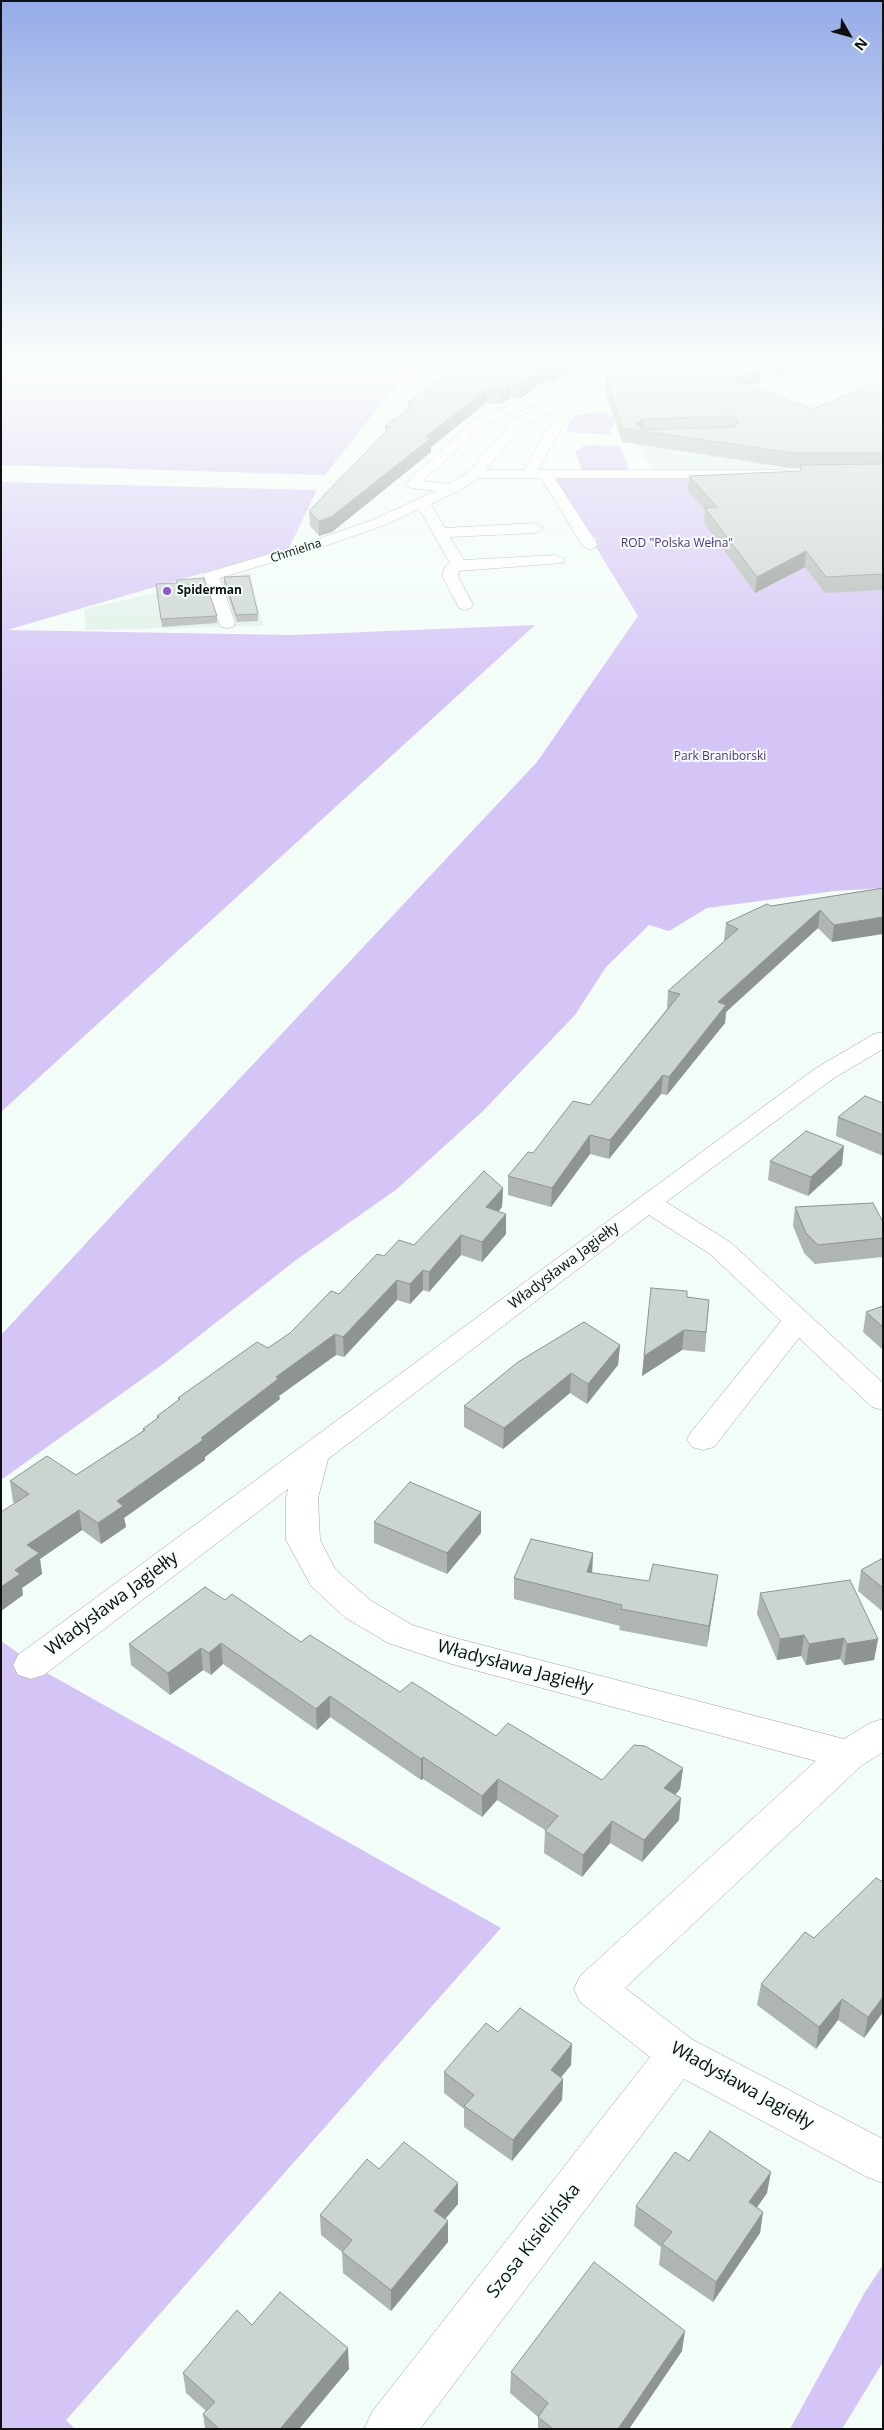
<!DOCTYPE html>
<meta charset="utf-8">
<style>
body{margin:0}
#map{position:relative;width:884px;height:2430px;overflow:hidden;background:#f3fdf7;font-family:"Open Sans",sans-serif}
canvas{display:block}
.frame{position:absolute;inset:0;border:2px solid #0e110f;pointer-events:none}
.north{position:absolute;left:824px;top:10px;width:50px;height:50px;-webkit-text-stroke:4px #f3fdf7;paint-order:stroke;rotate:128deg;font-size:14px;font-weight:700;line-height:20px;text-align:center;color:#0e110f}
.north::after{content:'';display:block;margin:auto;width:18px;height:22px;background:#0e110f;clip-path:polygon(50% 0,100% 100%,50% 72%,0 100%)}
</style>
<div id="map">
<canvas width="884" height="2430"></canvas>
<div class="frame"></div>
<div class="north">N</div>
</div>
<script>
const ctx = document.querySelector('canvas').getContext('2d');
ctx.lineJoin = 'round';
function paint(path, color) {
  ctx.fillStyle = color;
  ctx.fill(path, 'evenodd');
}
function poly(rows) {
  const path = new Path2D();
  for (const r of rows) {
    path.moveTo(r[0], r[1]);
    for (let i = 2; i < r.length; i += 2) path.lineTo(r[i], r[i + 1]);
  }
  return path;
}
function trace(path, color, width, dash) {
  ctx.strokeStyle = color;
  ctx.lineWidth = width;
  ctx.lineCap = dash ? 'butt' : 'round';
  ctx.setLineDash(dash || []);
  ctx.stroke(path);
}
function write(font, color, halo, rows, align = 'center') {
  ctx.font = font + ' "Open Sans",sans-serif';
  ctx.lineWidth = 4;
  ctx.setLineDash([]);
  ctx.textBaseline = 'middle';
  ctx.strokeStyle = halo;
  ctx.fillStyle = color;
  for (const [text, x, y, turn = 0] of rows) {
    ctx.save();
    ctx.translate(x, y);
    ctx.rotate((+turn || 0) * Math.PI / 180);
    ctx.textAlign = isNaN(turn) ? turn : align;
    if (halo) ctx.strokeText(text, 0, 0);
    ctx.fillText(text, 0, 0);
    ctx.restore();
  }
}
paint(poly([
 [816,404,838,436,869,470,655,472,633,439,630,407],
 [250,572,263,626,86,630,84,609]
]), '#e1f1e8');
paint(poly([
 [1,362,399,362,410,367,325,475,1,465],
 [598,411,615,416,617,418,610,432,615,435,566,432,570,420,575,416],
 [586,445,620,446,629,470,582,471,575,451],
 [883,475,883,888,835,891,707,908,669,931,649,925,606,967,575,1015,483,1111,397,1189,296,1260,163,1364,1,1480,1,1335,166,1157,537,762,638,616,594,544,597,540,595,537,588,534,554,478],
 [1,482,317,490,289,548,7,630,291,635,535,625,1,1112],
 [1,1641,47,1673,501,1928,66,2420,75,2429,1,2429],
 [883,2265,883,2362,842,2429,790,2429,865,2292]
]), '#d5c4f6');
const minor = poly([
 [618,362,631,362,607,387,588,398,523,425,486,470,524,470,550,424,557,420,564,424,538,470,784,470,791,474,784,478,555,478,598,545,590,550,582,545,541,478,478,478,457,492,431,504,445,528,535,523,543,528,535,533,450,537,464,560,557,555,565,560,563,563,459,571,458,576,473,605,471,608,465,610,459,608,442,576,444,568,450,563,419,509,385,525,313,550,220,578,235,623,233,627,227,628,221,627,219,623,203,576,205,573,303,544,375,519,435,491,412,488,405,484,475,418,529,398,561,378,582,368,618,362],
 [608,372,599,381,580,392,513,419,470,471,449,484,423,481,485,424,539,404,569,384,589,374,608,372],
 [677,362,703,362,770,374,776,378,770,382,683,366,677,362],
 [755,362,779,362,809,368,811,371,805,375,757,365,755,362],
 [883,1032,883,1049,834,1078,666,1202,730,1242,883,1383,883,1410,872,1407,799,1338,714,1447,703,1450,692,1447,687,1439,692,1431,781,1321,710,1254,649,1215,328,1459,318,1498,320,1540,335,1569,370,1600,412,1625,451,1637,844,1739,870,1723,883,1719,883,1752,861,1766,625,1988,693,2040,883,2139,883,2183,867,2177,684,2079,420,2429,364,2429,372,2412,650,2057,580,2002,574,1989,580,1976,816,1761,448,1663,388,1643,346,1618,311,1586,286,1540,286,1498,288,1489,44,1675,31,1679,18,1675,13,1665,18,1655,816,1068,874,1034,883,1032]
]);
trace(minor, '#9ca49f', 1);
paint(minor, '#fff');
paint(poly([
 [469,362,615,362,582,366,554,380,541,382,520,399,510,398,501,404,486,403,431,447,431,452,332,532,319,536,310,526,309,511,385,433,385,426,408,409,408,402,461,368],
 [621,362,786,362,785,373,776,376,770,372,761,370,760,382,750,386,813,409,883,380,883,590,825,593,805,567,755,593,704,523,705,510,688,491,689,476,801,471,801,468,791,468,622,442,605,390,606,377],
 [789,362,883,362,883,378,810,364,805,365],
 [224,577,258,614,258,621,237,622,224,584],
 [157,592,217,616,217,623,162,627],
 [883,888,832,942,818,928,726,1012,725,1023,667,1095,661,1094,609,1159,590,1154,551,1207,508,1195,508,1176,533,1153,590,1105,667,1009,668,991,725,941,724,940,726,923,771,906],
 [883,1103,883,1156,836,1136,838,1117],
 [770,1161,842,1165,808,1196,768,1180],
 [503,1188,502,1207,498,1212,506,1214,506,1234,482,1262,461,1255,429,1292,423,1290,410,1304,397,1300,344,1357,336,1355,279,1396,280,1399,205,1457,205,1460,124,1518,126,1527,101,1544,82,1530,40,1559,42,1574,22,1588,23,1595,1,1611,15,1503,13,1502,10,1481,76,1475,143,1431,143,1429,157,1419,157,1416,178,1401,178,1398,268,1348,290,1333,339,1294,384,1256,414,1245],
 [795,1207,883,1222,883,1257,815,1264,804,1253,793,1226],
 [687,1297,709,1300,705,1352,682,1350,642,1376,644,1356],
 [883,1306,883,1350,863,1332,866,1312],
 [620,1345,618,1365,587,1404,570,1393,503,1449,464,1427,464,1406],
 [374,1522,481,1533,447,1574,374,1543],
 [593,1553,592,1573,715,1596,707,1647,619,1630,620,1626,514,1599,514,1578],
 [883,1558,883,1612,858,1591,861,1570],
 [760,1593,878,1639,874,1660,844,1665,840,1659,806,1665,801,1656,777,1660,757,1614],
 [225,1600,301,1642,400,1692,496,1736,602,1780,683,1768,680,1789,675,1795,679,1820,642,1862,610,1843,582,1877,544,1853,545,1830,497,1800,482,1817,423,1779,421,1780,330,1717,317,1730,223,1664,211,1675,203,1670,170,1695,131,1665,129,1644],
 [805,1932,883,2012,864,2038,838,2020,816,2049,757,2005,761,1984],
 [498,2032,571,2065,561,2077,563,2079,562,2100,512,2161,464,2127,464,2109,444,2093,444,2072],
 [689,2161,767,2193,757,2207,763,2212,760,2233,713,2302,659,2265,661,2247,634,2226,636,2206],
 [379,2169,458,2204,445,2219,448,2221,448,2242,391,2311,343,2273,342,2252,321,2235,320,2215],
 [252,2325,349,2369,299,2429,205,2429,203,2414,206,2411,186,2393,183,2373],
 [682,2351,629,2429,538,2429,538,2417,510,2393,511,2372]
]), '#afb6b2');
paint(poly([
 [564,362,615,362,582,366,554,380,541,382,520,399,520,385,541,368],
 [780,362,786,362,785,373,776,376,778,363],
 [805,362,810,362,810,364,805,365],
 [761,369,760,382,731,393,732,379],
 [510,384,510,398,501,404,501,391],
 [487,389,486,403,431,447,431,452,332,532,319,536,319,521],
 [644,419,643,431,635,424],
 [806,551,805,567,755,593,757,577],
 [820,910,818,928,726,1012,725,1023,667,1095,669,1077,718,1002],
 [883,917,883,934,832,942,834,925],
 [663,1075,661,1094,609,1159,610,1140],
 [590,1135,590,1154,551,1207,552,1188],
 [844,1146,842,1165,808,1196,811,1177],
 [503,1188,502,1207,485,1227,486,1207],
 [506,1214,506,1234,482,1262,482,1242],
 [461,1235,461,1255,429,1292,429,1272],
 [423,1270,423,1290,410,1304,410,1284],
 [397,1280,397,1300,344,1357,343,1337],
 [684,1330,682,1350,642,1376,644,1356],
 [335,1334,336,1355,279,1396,280,1399,205,1457,205,1460,124,1518,126,1527,101,1544,98,1523,117,1501,201,1438,276,1377],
 [620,1345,618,1365,587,1404,588,1384],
 [571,1373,570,1393,503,1449,504,1428],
 [79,1510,82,1530,40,1559,42,1574,22,1588,23,1595,1,1611,1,1587,27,1545],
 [481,1512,481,1533,447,1574,447,1553],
 [593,1553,592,1574,587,1572],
 [718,1575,715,1596,707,1647,709,1626],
 [804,1635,801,1656,777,1660,780,1639],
 [844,1638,840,1659,806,1665,809,1644],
 [878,1639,874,1660,844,1665,847,1644],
 [221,1643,223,1664,211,1675,209,1653],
 [201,1648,203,1670,170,1695,168,1673],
 [330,1696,330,1717,317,1730,316,1709],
 [423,1757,423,1779,421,1780,421,1759],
 [683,1768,680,1789,662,1810,664,1788],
 [498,1779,497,1800,482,1817,482,1796],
 [681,1798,679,1820,642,1862,644,1840],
 [612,1821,610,1843,582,1877,583,1855],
 [883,1997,883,2012,864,2038,868,2017],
 [842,1999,838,2020,816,2049,819,2027],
 [572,2044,571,2065,550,2091,551,2070],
 [563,2079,562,2100,512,2161,513,2140],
 [771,2172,767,2193,746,2223,749,2202],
 [458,2183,458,2204,434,2232,434,2211],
 [763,2212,760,2233,713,2302,716,2282],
 [448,2221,448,2242,391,2311,391,2290],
 [685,2331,682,2351,629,2429,618,2429],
 [348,2348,349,2369,299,2429,280,2429]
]), '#8e9491');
const building = poly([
 [469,362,564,362,554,367,541,368,520,385,510,384,501,391,487,389,425,437,431,438,331,517,319,521,309,511,391,426,385,426,411,407,408,407,414,403,408,402,453,369,461,368,469,362],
 [621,362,724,362,761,369,732,379,813,409,883,380,883,453,793,453,622,428,606,377,621,362],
 [730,416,735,417,739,421,735,427,643,430,635,424,644,419,730,416],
 [871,362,883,362,883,364,871,362],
 [883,464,883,574,826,577,806,551,757,577,705,508,717,507,689,476,801,471,801,465,883,464],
 [249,576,258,614,236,615,224,577,249,576],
 [204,578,217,616,161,619,156,584,177,583,176,580,204,578],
 [883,888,883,917,834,925,820,910,718,1002,726,1005,669,1077,663,1075,610,1140,590,1135,552,1188,508,1176,528,1152,533,1153,573,1101,590,1105,680,994,668,991,738,929,726,923,767,904,771,906,883,888],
 [865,1096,883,1103,883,1135,838,1117,865,1096],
 [806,1131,844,1146,811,1177,770,1161,806,1131],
 [484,1171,503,1188,486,1207,506,1214,482,1242,461,1235,429,1272,423,1270,410,1284,397,1280,343,1337,335,1334,276,1377,278,1379,201,1438,203,1440,117,1501,123,1506,98,1523,79,1510,27,1545,39,1553,15,1570,20,1574,1,1587,1,1512,29,1494,10,1481,47,1456,76,1475,145,1430,143,1429,159,1417,157,1416,180,1399,178,1398,257,1342,268,1348,290,1333,331,1291,339,1294,377,1254,384,1256,399,1240,414,1245,484,1171],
 [873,1203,883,1222,883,1238,818,1245,806,1233,795,1207,873,1203],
 [651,1288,687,1291,687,1297,709,1300,706,1332,684,1330,644,1356,651,1288],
 [883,1306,883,1327,866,1312,883,1306],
 [584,1322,620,1345,588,1384,571,1373,504,1428,464,1406,518,1362,584,1322],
 [410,1482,481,1512,447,1553,374,1522,410,1482],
 [531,1539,593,1553,587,1572,649,1581,653,1564,718,1575,709,1626,621,1609,622,1605,514,1578,531,1539],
 [883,1558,883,1588,861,1570,883,1558],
 [850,1580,878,1639,847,1644,844,1638,809,1644,804,1635,780,1639,760,1593,850,1580],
 [205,1587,225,1600,232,1594,301,1642,310,1635,400,1692,412,1682,496,1736,508,1723,602,1780,634,1745,645,1746,683,1768,664,1788,681,1798,644,1840,612,1821,583,1855,545,1831,558,1816,498,1779,482,1796,423,1757,421,1759,330,1696,316,1709,221,1643,209,1653,201,1648,168,1673,129,1644,205,1587],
 [876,1878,883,1882,883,1997,868,2017,842,1999,819,2027,761,1984,805,1932,814,1938,876,1878],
 [520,2008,572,2044,551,2070,563,2079,513,2140,464,2106,474,2095,444,2072,486,2023,498,2032,520,2008],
 [710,2131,771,2172,749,2202,763,2212,716,2282,662,2244,672,2232,636,2206,675,2152,689,2161,710,2131],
 [404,2142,458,2183,434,2211,448,2221,391,2290,342,2252,352,2240,320,2215,367,2159,379,2169,404,2142],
 [594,2262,685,2331,618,2429,553,2429,538,2417,548,2403,511,2372,594,2262],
 [280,2292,348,2348,280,2429,219,2429,203,2414,215,2402,183,2373,237,2310,252,2325,280,2292]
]);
paint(building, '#cbd4cf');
trace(building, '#8e9491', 1);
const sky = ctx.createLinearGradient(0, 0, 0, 702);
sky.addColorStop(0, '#96ace8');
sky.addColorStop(0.52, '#fafefb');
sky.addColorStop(1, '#fafefb00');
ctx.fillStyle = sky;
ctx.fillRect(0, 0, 884, 702);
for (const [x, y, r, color] of [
 [167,591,5,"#8d59d1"]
]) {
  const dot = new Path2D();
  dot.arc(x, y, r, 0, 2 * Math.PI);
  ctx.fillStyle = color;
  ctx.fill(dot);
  trace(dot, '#f3fdf7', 2);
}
write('12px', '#553082', '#f3fdf7', [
 ["ROD \"Polska Wełna\"",677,544],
 ["Park Braniborski",720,757]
]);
write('12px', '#0e110f', '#f3fdf7', [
 ["Chmielna",296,551,-18]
]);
write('bold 12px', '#0e110f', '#f3fdf7', [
 ["Spiderman",177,591]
], 'left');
write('15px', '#0e110f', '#f3fdf7', [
 ["Władysława Jagiełły",564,1266,-37]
]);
write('18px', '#0e110f', '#f3fdf7', [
 ["Władysława Jagiełły",112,1604,-37],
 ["Władysława Jagiełły",515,1667,15],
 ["Władysława Jagiełły",742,2086,29],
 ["Szosa Kisielińska",534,2241,-52]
]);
</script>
